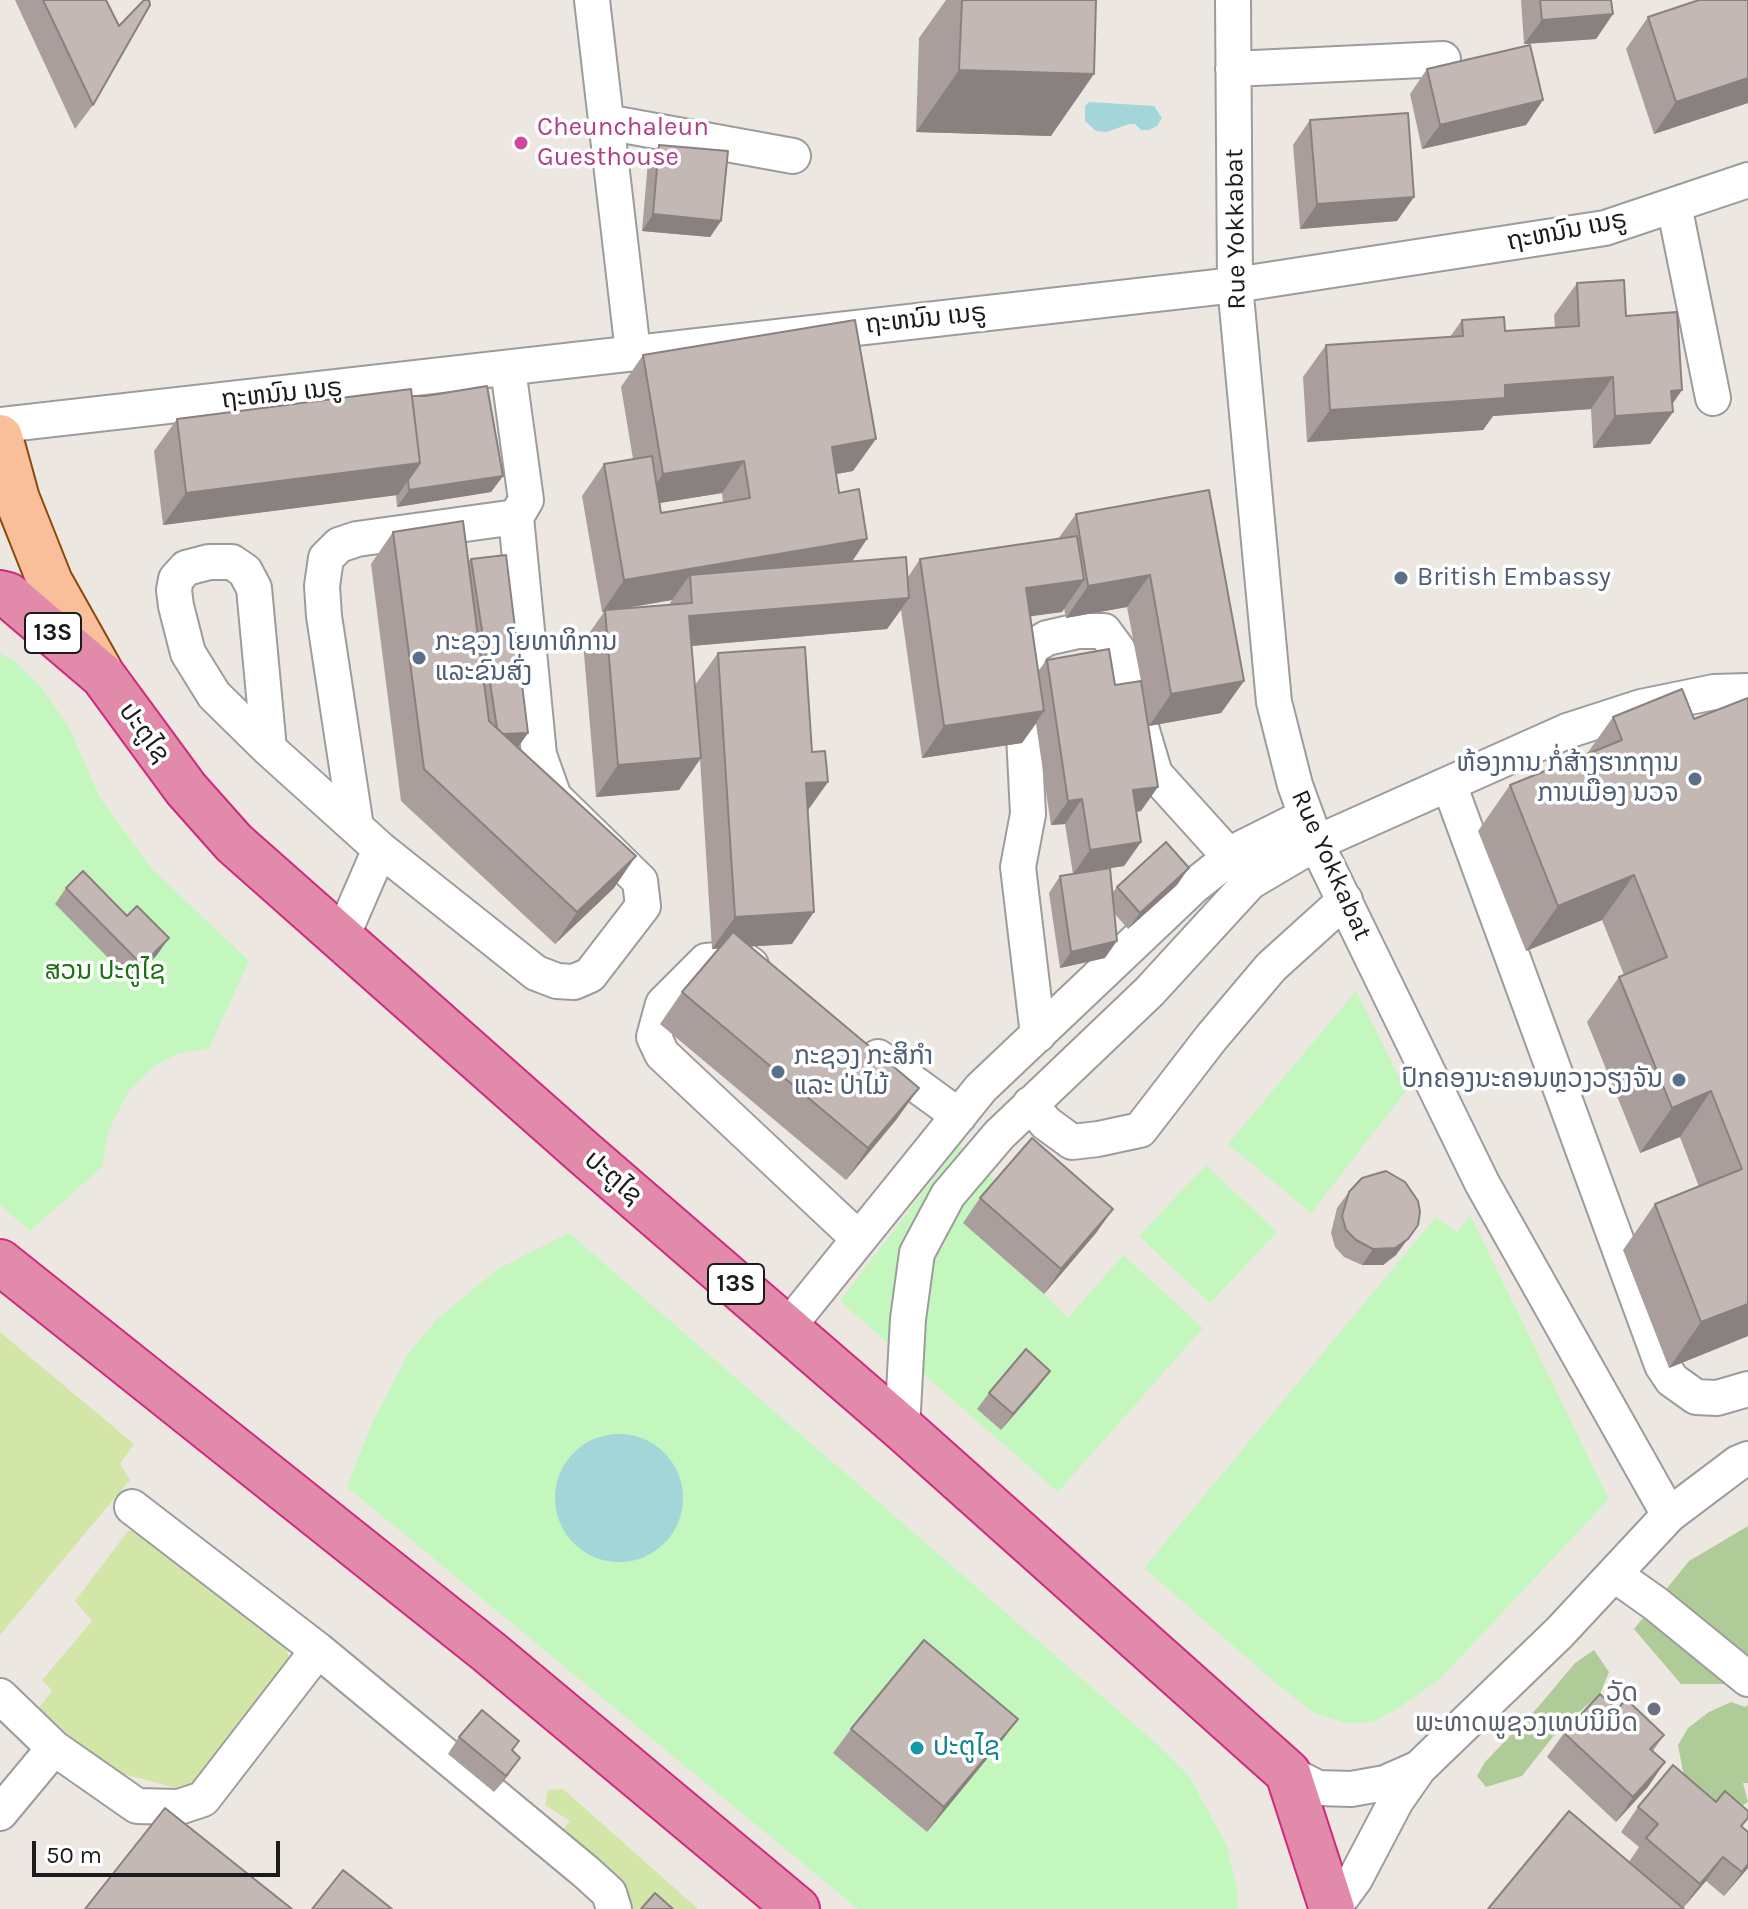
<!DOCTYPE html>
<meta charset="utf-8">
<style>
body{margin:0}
#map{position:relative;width:1748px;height:1909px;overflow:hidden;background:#ede7e1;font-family:Karla,sans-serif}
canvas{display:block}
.scale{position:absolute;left:32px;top:1841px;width:248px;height:36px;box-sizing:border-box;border:4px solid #1b1b1b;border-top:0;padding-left:10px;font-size:24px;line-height:28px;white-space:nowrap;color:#1b1b1b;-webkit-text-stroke:6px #fff;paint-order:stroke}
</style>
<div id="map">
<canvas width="1748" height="1909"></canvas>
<div class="scale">50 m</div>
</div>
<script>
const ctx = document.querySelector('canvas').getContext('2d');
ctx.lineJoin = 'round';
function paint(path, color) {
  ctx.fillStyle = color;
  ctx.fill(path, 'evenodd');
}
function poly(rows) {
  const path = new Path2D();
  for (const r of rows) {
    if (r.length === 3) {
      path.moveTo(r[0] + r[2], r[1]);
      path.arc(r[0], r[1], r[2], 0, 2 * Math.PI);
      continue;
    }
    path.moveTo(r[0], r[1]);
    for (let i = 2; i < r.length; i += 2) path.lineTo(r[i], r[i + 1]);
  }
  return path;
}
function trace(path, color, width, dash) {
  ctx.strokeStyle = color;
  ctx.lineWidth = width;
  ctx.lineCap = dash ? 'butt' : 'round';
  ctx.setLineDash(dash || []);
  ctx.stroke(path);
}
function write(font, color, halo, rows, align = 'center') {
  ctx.font = font + ' Karla,"Noto Sans Lao",sans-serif';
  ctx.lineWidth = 7;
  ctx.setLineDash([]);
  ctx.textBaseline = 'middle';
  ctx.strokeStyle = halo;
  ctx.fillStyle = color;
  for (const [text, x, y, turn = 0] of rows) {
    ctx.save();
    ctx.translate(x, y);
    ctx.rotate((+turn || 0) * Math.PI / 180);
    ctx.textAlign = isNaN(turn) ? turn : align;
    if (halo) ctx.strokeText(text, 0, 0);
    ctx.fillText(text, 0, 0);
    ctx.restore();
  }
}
paint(poly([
 [0,1332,134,1444,120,1464,130,1480,0,1635],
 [128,1531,148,1532,286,1646,289,1659,286,1677,197,1785,180,1789,108,1770,39,1708,52,1690,42,1680,92,1621,75,1601],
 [563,1789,698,1909,630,1909,630,1900,560,1834,570,1821,545,1805,548,1790]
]), '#d1e6a7');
paint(poly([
 [1748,1526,1748,1679,1736,1684,1681,1684,1634,1629,1689,1561],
 [1594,1650,1609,1672,1600,1694,1559,1729,1522,1776,1486,1787,1477,1776,1485,1762,1539,1706,1575,1663],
 [1731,1702,1745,1707,1748,1705,1748,1783,1743,1783,1748,1802,1729,1814,1687,1792,1678,1745,1688,1728,1709,1712]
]), '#afcb97');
paint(poly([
 [0,653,13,660,41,687,69,727,100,798,152,869,249,961,209,1048,179,1053,156,1065,129,1090,108,1132,102,1167,30,1231,0,1205],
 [1356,991,1406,1091,1311,1213,1228,1144],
 [959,1145,998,1182,964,1223,1044,1294,1068,1318,1123,1255,1203,1328,1058,1492,840,1301],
 [1206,1165,1277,1232,1210,1303,1139,1236],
 [1470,1215,1609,1499,1439,1680,1394,1711,1372,1722,1347,1723,1314,1713,1278,1685,1144,1568,1436,1217,1457,1232],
 [569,1233,1158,1745,1189,1776,1227,1846,1237,1889,1238,1909,858,1909,347,1487,371,1425,408,1354,436,1320,498,1269]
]), '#c3f7be');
paint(poly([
 [1089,102,1154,106,1162,118,1157,126,1149,130,1141,130,1135,124,1129,124,1107,132,1096,131,1085,121,1085,106],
 [619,1498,64]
]), '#a2d6d9');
const minor = poly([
 [592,0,633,352],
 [1233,0,1235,285,1274,702,1295,785,1316,843,1482,1183,1669,1515],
 [1233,69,1443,59],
 [606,122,793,156],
 [1674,205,1713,398],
 [0,425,1235,285,1605,228,1748,180],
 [269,749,254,588,245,571,232,562,209,562,186,568,176,579,174,590,176,606,188,653,214,695,269,749,380,849,536,973,557,981,574,982,590,975,643,906,640,881,554,797,539,755,516,517],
 [1449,784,1662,1365,1672,1380,1696,1397,1717,1398,1748,1389],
 [356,827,324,616,322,586,326,558,339,545,357,539,516,517,526,500,508,369],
 [341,939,380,849],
 [751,965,741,958,706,961,663,1004,654,1037,662,1054,859,1239],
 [1038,1035,1018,867,1028,814,1021,676,1032,647,1047,638,1078,631,1104,631,1118,650,1155,774,1230,857],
 [878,1057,959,1116],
 [1030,1104,1046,1123,1072,1142,1098,1139,1140,1130,1211,1038,1271,967,1345,900],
 [787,1328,981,1088,1194,886,1242,848,1306,816],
 [902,1428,908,1319,917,1253,948,1195,999,1135,1149,992,1250,882,1316,843,1567,731,1641,707,1714,692,1748,691],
 [1615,1575,1656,1604,1748,1679],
 [318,1650,586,1872,609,1893,614,1909],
 [0,1696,54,1748,137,1806,179,1807,203,1799,318,1650,132,1507],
 [1288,1773,1318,1788,1351,1789,1385,1783,1419,1768],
 [0,1813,54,1748],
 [1333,1909,1355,1879,1396,1801,1419,1768,1559,1633,1669,1515,1738,1463,1748,1459]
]);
const major = poly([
 [0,437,17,499,50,582,100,671]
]);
const highway = poly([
 [0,593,8,595,103,676,186,789,234,843,584,1153,902,1428,1288,1773,1332,1909],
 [0,1262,489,1652,797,1909]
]);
trace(minor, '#9c9c9c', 38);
trace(major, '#8d4805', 48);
trace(highway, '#cf2980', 48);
trace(minor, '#fff', 34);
trace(major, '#f8bf9a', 44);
trace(highway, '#e28aaa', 44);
paint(poly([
 [15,0,106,0,93,105,75,129],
 [946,0,1096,0,1051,136,916,132,919,38],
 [1521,0,1611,0,1613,14,1596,39,1524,44],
 [1748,0,1748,103,1654,134,1626,49,1648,17],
 [1427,69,1543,100,1526,125,1422,149,1410,94],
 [1310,120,1414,197,1397,221,1300,229,1293,145],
 [659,145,721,221,710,237,642,231,648,161],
 [1577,283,1626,316,1682,390,1672,404,1673,412,1650,444,1593,448,1591,409,1493,416,1483,430,1307,442,1303,377,1326,345,1450,337,1462,320,1505,331,1555,327,1554,315],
 [643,355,853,471,836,474,839,493,867,539,852,562,908,577,920,559,1058,539,1076,514,1209,490,1244,681,1221,713,1149,726,1141,811,1137,812,1141,842,1124,866,1110,868,1112,893,1117,887,1177,885,1128,929,1114,913,1105,958,1060,968,1049,893,1060,876,1073,874,1065,824,1051,825,1036,724,1022,743,922,758,901,610,887,629,692,646,695,685,718,653,812,752,828,782,808,810,792,944,750,946,919,1088,896,1120,846,1180,660,1024,682,992,719,948,712,949,700,759,679,790,596,797,583,642,604,612,602,612,582,496,604,464,633,459,621,387],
 [722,493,723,502,661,513,659,503],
 [672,600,669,605,620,609],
 [1127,607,1141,681,1115,685,1047,660,1038,671,1030,616,1062,612,1064,608,1066,618],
 [412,396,503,476,491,492,397,507,396,495,163,525,154,451,177,419],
 [393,532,468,562,471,559,528,733,518,747,614,888,555,944,401,801,371,564],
 [1748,698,1748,1336,1669,1368,1623,1250,1655,1204,1699,1187,1680,1137,1640,1153,1587,1022,1619,977,1624,975,1602,920,1526,951,1478,831,1510,785,1586,755,1613,717,1694,719],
 [66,888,157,955,131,981,55,904],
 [1349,1192,1396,1255,1383,1265,1362,1265,1344,1257,1335,1247,1331,1233,1337,1208],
 [980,1198,1113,1209,1096,1233,1044,1294,963,1223],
 [1050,1371,1038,1387,1001,1430,977,1409,989,1393],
 [1617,1710,1664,1735,1653,1751,1648,1787,1616,1822,1547,1757,1564,1733],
 [1018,1719,1000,1743,927,1832,833,1753,851,1729],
 [459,1737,512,1751,509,1774,494,1792,448,1754],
 [1638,1807,1742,1827,1748,1868,1724,1896,1706,1881,1683,1908,1629,1862,1639,1847,1621,1832]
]), '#a99e9c');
paint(poly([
 [1613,14,1596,39,1524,44,1542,20],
 [959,70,1094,74,1051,136,916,132],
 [1748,78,1748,103,1654,134,1676,102],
 [1543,100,1526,125,1422,149,1440,125],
 [1414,197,1397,221,1300,229,1317,204],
 [653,214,721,221,710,237,642,231],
 [1613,377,1591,409,1493,416,1483,430,1307,442,1330,410,1505,385],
 [1682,390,1666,413,1673,412,1650,444,1593,448,1615,416,1671,391],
 [876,439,853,471,809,479,832,447],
 [744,461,722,493,641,506,663,474],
 [420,463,398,495,163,525,186,493],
 [503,476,491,492,397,507,409,490],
 [867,539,845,571,690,575,672,600,602,612,624,580],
 [1150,575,1127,607,1066,618,1088,586],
 [1084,580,1062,612,1004,620,1026,588],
 [909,598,887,629,667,648,689,616],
 [1244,681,1221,713,1149,726,1171,694],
 [1044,711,1022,743,922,758,944,726],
 [528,733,511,757,498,734],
 [701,758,679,790,596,797,618,765],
 [828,782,805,814,806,783],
 [1158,787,1141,811,1116,815,1133,790],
 [1082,799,1065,824,1051,825,1068,801],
 [1141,842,1124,866,1073,874,1090,850],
 [636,856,614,888,555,944,577,912],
 [1189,868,1177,885,1128,929,1140,913],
 [1634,875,1602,920,1526,951,1558,906],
 [814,912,792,944,712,949,735,917],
 [169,938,157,955,131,981,142,965],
 [1117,941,1105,958,1060,968,1071,952],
 [919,1088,896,1120,846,1180,868,1148],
 [1711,1091,1680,1137,1640,1153,1672,1108],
 [1113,1209,1096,1233,1044,1294,1061,1269],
 [1408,1239,1396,1255,1383,1265,1362,1265,1373,1249],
 [1748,1304,1748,1336,1669,1368,1701,1322],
 [1050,1371,1038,1387,1001,1430,1013,1414],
 [1018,1719,1000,1743,927,1832,944,1807],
 [520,1758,509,1774,494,1792,506,1776],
 [1665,1762,1648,1787,1616,1822,1633,1797],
 [1723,1857,1706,1881,1683,1908,1700,1884],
 [1748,1864,1748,1868,1724,1896]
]), '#89817f');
const building = poly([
 [43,0,106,0,119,26,144,0,149,0,150,5,93,105,43,0],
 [962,0,1096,0,1094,74,959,70,962,0],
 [1540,0,1611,0,1613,14,1542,20,1540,0],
 [1699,0,1748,0,1748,78,1676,102,1648,17,1699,0],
 [1530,45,1543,100,1440,125,1427,69,1530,45],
 [1408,113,1414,197,1317,204,1310,120,1408,113],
 [659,145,728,151,721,221,653,214,659,145],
 [1624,280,1626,316,1677,312,1682,390,1671,391,1673,412,1615,416,1613,377,1505,385,1505,398,1330,410,1326,345,1463,336,1462,320,1504,317,1505,331,1579,326,1577,283,1624,280],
 [855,320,876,439,832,447,839,493,859,489,867,539,624,580,604,464,652,456,661,513,750,498,744,461,663,474,643,355,855,320],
 [487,386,503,476,409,490,408,480,420,463,412,396,426,396,487,386],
 [411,389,420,463,186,493,177,419,411,389],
 [1209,490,1244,681,1171,694,1150,575,1088,586,1076,514,1209,490],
 [463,521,489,721,636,856,577,912,424,769,393,532,463,521],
 [1077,536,1084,580,1026,588,1044,711,944,726,920,559,1077,536],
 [506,555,528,733,503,734,497,728,471,559,506,555],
 [906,557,909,598,689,616,701,758,618,765,605,610,692,603,690,575,906,557],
 [805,647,812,752,825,751,828,782,806,783,814,912,735,917,718,653,805,647],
 [1109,649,1115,685,1141,681,1158,787,1133,790,1141,842,1090,850,1082,799,1068,801,1047,660,1109,649],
 [1682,689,1694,719,1748,698,1748,1304,1701,1322,1655,1204,1742,1169,1711,1091,1672,1108,1619,977,1667,957,1634,875,1558,906,1510,785,1622,740,1613,717,1682,689],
 [1166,842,1189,868,1140,913,1117,887,1166,842],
 [1110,868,1117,941,1071,952,1060,876,1110,868],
 [83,871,127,916,137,906,169,938,142,965,66,888,83,871],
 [733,932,919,1088,868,1148,682,992,733,932],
 [1032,1138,1113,1209,1061,1269,980,1198,1032,1138],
 [1386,1171,1405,1182,1418,1201,1420,1212,1418,1225,1408,1239,1395,1248,1373,1249,1356,1240,1346,1230,1342,1216,1349,1192,1362,1178,1386,1171],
 [1026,1349,1050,1371,1013,1414,989,1393,1026,1349],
 [924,1640,1018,1719,944,1807,851,1729,924,1640],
 [1600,1694,1617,1710,1626,1699,1664,1735,1650,1749,1665,1762,1633,1797,1564,1733,1600,1694],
 [482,1710,519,1741,512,1750,520,1758,506,1776,459,1737,482,1710],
 [1673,1765,1716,1802,1725,1791,1748,1811,1748,1818,1741,1826,1748,1832,1748,1864,1742,1872,1723,1857,1700,1884,1646,1838,1658,1824,1638,1807,1673,1765],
 [165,1808,292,1909,85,1909,165,1808],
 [1569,1811,1684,1909,1488,1909,1569,1811],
 [343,1870,392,1909,312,1909,343,1870],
 [655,1893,673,1909,641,1909,655,1893]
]);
paint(building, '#c4b8b5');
trace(building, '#89817f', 2);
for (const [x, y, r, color] of [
 [521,143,8,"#d1479c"],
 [1401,578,8,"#5c6f8a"],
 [419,658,8,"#5c6f8a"],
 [1695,779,8,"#5c6f8a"],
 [778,1072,8,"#5c6f8a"],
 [1679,1080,8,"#5c6f8a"],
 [1654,1709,8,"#6b7280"],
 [917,1748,8,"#0f9aa8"]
]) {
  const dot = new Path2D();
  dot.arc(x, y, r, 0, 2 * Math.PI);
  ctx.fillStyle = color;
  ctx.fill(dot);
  trace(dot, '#fff', 3);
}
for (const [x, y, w] of [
 [53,633,56],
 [736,1284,56]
]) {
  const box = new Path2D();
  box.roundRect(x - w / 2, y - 20, w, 40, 6);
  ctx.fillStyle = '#fff';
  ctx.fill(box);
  trace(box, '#1b1b1b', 2);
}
write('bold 24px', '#1b1b1b', null, [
 ["13S",53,633],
 ["13S",736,1284]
]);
write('26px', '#b23c85', '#fff', [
 ["Cheunchaleun",537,128],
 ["Guesthouse",537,158]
], 'left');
write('26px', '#1b1b1b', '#fff', [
 ["Rue Yokkabat",1236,229,-91],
 ["ຖະຫນົນ ເນຣູ",1567,231,-11],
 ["ຖະຫນົນ ເນຣູ",926,319,-6],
 ["ຖະຫນົນ ເນຣູ",282,394,-6],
 ["ປະຕູໄຊ",144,733,54],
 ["Rue Yokkabat",1331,865,66],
 ["ປະຕູໄຊ",613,1178,41]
]);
write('26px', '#4e5e75', '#fff', [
 ["British Embassy",1417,578],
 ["ກະຊວງ ໂຍທາທິການ",435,643],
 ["ແລະຂົນສົ່ງ",435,673],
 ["ຫ້ອງການ ກໍ່ສ້າງຮາກຖານ",1679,764,"right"],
 ["ການເມືອງ ນວຈ",1679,794,"right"],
 ["ກະຊວງ ກະສິກຳ",794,1057],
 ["ແລະ ປ່າໄມ້",794,1087],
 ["ປົກຄອງນະຄອນຫຼວງວຽງຈັນ",1663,1080,"right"]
], 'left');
write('26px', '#18740f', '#fff', [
 ["ສວນ ປະຕູໄຊ",105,972]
]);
write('26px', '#5b616d', '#fff', [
 ["ວັດ",1638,1694],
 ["ພະທາດພູຊວງເທບນິມິດ",1638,1724]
], 'right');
write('26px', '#0d838f', '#fff', [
 ["ປະຕູໄຊ",933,1748]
], 'left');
</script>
